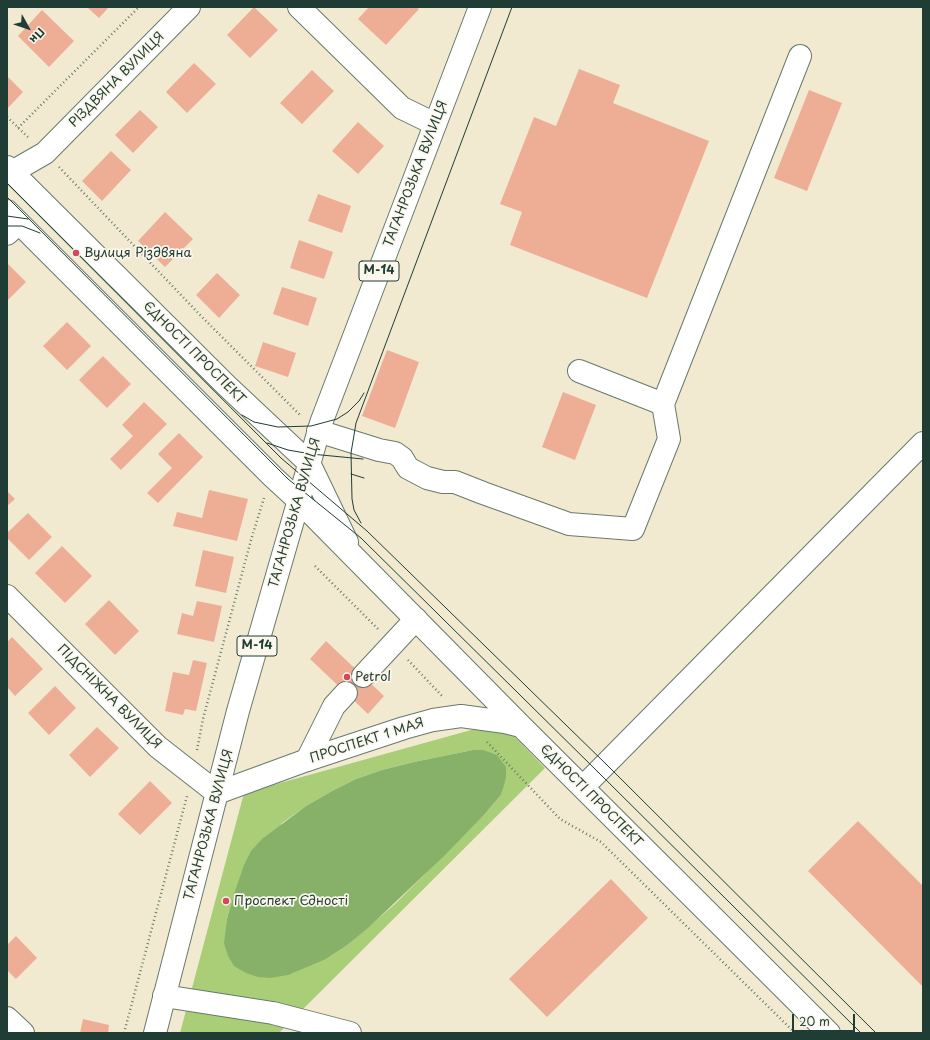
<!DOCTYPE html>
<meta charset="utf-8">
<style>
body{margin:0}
#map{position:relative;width:930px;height:1040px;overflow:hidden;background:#f1ead0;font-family:"Playpen Sans",sans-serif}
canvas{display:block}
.frame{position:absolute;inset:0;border:8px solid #1f3d34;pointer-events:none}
.north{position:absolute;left:8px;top:8px;width:40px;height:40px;-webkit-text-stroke:3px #fbf7ec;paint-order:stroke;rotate:130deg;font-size:11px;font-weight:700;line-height:16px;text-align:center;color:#1f3d34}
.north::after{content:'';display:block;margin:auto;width:14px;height:18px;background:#1f3d34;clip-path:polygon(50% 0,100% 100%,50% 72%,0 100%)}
.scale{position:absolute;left:792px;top:1014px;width:63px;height:18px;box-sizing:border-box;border:2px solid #1f3d34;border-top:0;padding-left:5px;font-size:12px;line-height:14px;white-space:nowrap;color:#1f3d34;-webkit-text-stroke:3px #fbf7ec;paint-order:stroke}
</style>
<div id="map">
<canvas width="930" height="1040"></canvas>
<div class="frame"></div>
<div class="north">Пн</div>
<div class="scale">20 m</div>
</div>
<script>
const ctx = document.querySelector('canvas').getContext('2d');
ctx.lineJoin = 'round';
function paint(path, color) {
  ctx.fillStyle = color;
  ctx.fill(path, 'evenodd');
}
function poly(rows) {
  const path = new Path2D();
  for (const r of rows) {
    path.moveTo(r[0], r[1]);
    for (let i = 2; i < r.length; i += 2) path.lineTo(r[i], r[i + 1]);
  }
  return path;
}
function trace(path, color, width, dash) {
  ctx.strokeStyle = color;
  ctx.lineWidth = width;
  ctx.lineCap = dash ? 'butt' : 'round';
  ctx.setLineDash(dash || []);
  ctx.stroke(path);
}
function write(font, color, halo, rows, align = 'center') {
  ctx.font = font + ' "Playpen Sans",sans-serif';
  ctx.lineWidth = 3.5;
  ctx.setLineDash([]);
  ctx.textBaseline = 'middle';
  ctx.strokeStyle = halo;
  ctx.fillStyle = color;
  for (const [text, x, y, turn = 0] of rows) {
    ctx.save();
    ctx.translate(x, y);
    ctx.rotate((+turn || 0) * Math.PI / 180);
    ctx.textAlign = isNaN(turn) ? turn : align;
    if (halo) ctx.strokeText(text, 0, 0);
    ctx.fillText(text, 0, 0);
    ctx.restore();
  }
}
paint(poly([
 [500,722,545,768,279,1033,180,1033,244,793],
 [473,750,483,750,500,796,484,815,395,904,346,946,326,959,225,943,227,919,233,897,282,823,306,806,332,791,356,779,382,770,414,762]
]), '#aace78');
paint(poly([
 [473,750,483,750,497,755,506,767,506,777,503,789,500,796,484,815,444,856,368,928,346,946,326,959,288,975,270,978,258,977,246,973,234,966,228,956,224,943,227,919,233,897,244,865,251,851,262,839,306,806,332,791,356,779,382,770,414,762]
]), '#87b168');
paint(poly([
 [87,7,109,7,99,18],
 [254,7,278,30,250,58,227,35],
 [369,7,416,7,419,9,386,45,358,19],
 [42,10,74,41,49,67,18,36],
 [194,63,216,84,187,113,166,92],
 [579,69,620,85,613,103,709,141,647,298,510,245,522,212,500,204,534,117,556,126],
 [312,70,334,91,302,124,280,103],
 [7,76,23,92,7,109],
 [809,90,842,103,807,191,774,178],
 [140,110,158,127,133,153,115,135],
 [358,122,384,146,358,174,332,151],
 [111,151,131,170,102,201,82,181],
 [318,194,351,206,342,233,308,221],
 [165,212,193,239,165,267,138,241],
 [299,240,333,252,324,279,290,268],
 [7,263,26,282,7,301],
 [217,273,240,295,219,318,196,295],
 [282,287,317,298,308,326,273,314],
 [67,322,91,346,67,370,43,346],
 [263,342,296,353,288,377,255,366],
 [387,350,419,362,395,428,362,416],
 [103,356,131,384,107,408,79,380],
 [563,392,596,405,575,460,542,447],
 [144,402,167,424,121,470,110,459,133,436,122,425],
 [179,433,203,457,158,503,147,493,172,468,158,454],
 [209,490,248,499,237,541,173,526,177,512,202,518],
 [7,491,15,499,7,506],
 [28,513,52,537,29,560,7,538,7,533],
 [62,546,92,576,65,603,35,573],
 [203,550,234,557,226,593,195,586],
 [109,600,139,631,115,655,85,624],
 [197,601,222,606,214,642,177,634,182,613,193,616],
 [12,637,43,669,15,696,7,687,7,642],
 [326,641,384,696,368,714,310,659],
 [193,660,207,663,196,711,185,709,183,715,165,711,173,672,189,675],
 [55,686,76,708,49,735,28,713],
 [97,727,119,748,90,777,69,755],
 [150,781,172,803,140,835,118,814],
 [858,821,923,886,923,987,808,871],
 [611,879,648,918,547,1017,509,979],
 [16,936,37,958,16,979,7,970,7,945],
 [83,1019,109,1025,108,1033,80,1033]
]), '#eeae96');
const minor = poly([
 [299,7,402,108,435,124],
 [12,172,45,153,189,7],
 [7,234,19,223],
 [579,371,663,404],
 [318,431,379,450,395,453,402,458,408,468,427,478,443,482,455,482,483,493,569,524,633,529,669,439,663,404,800,56],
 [7,596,158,747,217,793],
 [363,676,416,619],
 [307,760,334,706,346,693],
 [583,787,923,443],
 [164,996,273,1013,350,1033],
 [7,1018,23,1033]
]);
const major = poly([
 [7,167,227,386,309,463,347,542],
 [7,211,273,477,298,500,521,726,829,1033],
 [217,793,307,760,404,728,433,720,461,716,505,722,521,726]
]);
const highway = poly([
 [155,1033,238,711,321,423,480,7]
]);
trace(minor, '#687a6b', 24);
trace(major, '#687a6b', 24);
trace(highway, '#687a6b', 24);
trace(poly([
 [7,117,28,137],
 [18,128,139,7],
 [59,167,202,317,300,415,301,413],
 [315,566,378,629],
 [408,660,443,697],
 [487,742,560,819,601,842,795,1033],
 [197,750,203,719,251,540,264,498],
 [124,1033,187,796]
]), '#687a6b', 2.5, [1, 3]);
trace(minor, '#fff', 22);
trace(major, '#fff', 22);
trace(highway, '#fff', 22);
trace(poly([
 [7,183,281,458,367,531,606,764,876,1033],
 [7,197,288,479,361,538,598,772,861,1033],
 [7,216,28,219],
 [7,226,22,226,40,233],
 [242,415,254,422,278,427,311,426,337,419,348,412,359,401,364,393],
 [267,443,288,450,311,454,363,459],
 [351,474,364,478],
 [361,523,354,510,352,499,351,453,356,423,512,7]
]), '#1f3d34', 1);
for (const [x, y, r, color] of [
 [76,253,4,"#d1495b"],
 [347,677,4,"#d1495b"],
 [226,901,4,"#d1495b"]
]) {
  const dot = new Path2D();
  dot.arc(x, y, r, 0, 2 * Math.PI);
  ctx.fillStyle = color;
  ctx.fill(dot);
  trace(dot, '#fbf7ec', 1.5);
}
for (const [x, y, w] of [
 [379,271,40],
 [257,646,40]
]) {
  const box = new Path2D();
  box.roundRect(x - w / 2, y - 10, w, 20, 3);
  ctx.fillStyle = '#fbf7ec';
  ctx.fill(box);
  trace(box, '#1f3d34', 1);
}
write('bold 12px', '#1f3d34', null, [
 ["М-14",379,271],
 ["М-14",257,646]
]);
write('13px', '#1f3d34', '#fbf7ec', [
 ["РІЗДВЯНА ВУЛИЦЯ",117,80,-45],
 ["ТАГАНРОЗЬКА ВУЛИЦЯ",416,174,-69],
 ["ЄДНОСТІ ПРОСПЕКТ",194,353,45],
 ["ТАГАНРОЗЬКА ВУЛИЦЯ",295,513,-74],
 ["ПІДСНІЖНА ВУЛИЦЯ",109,697,45],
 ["ПРОСПЕКТ 1 МАЯ",367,741,-18],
 ["ЄДНОСТІ ПРОСПЕКТ",591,796,45],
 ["ТАГАНРОЗЬКА ВУЛИЦЯ",209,825,-75]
]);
write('13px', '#1f3d34', '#fbf7ec', [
 ["Вулиця Різдвяна",84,253],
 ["Petrol",355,677],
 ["Проспект Єдності",234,901]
], 'left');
</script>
